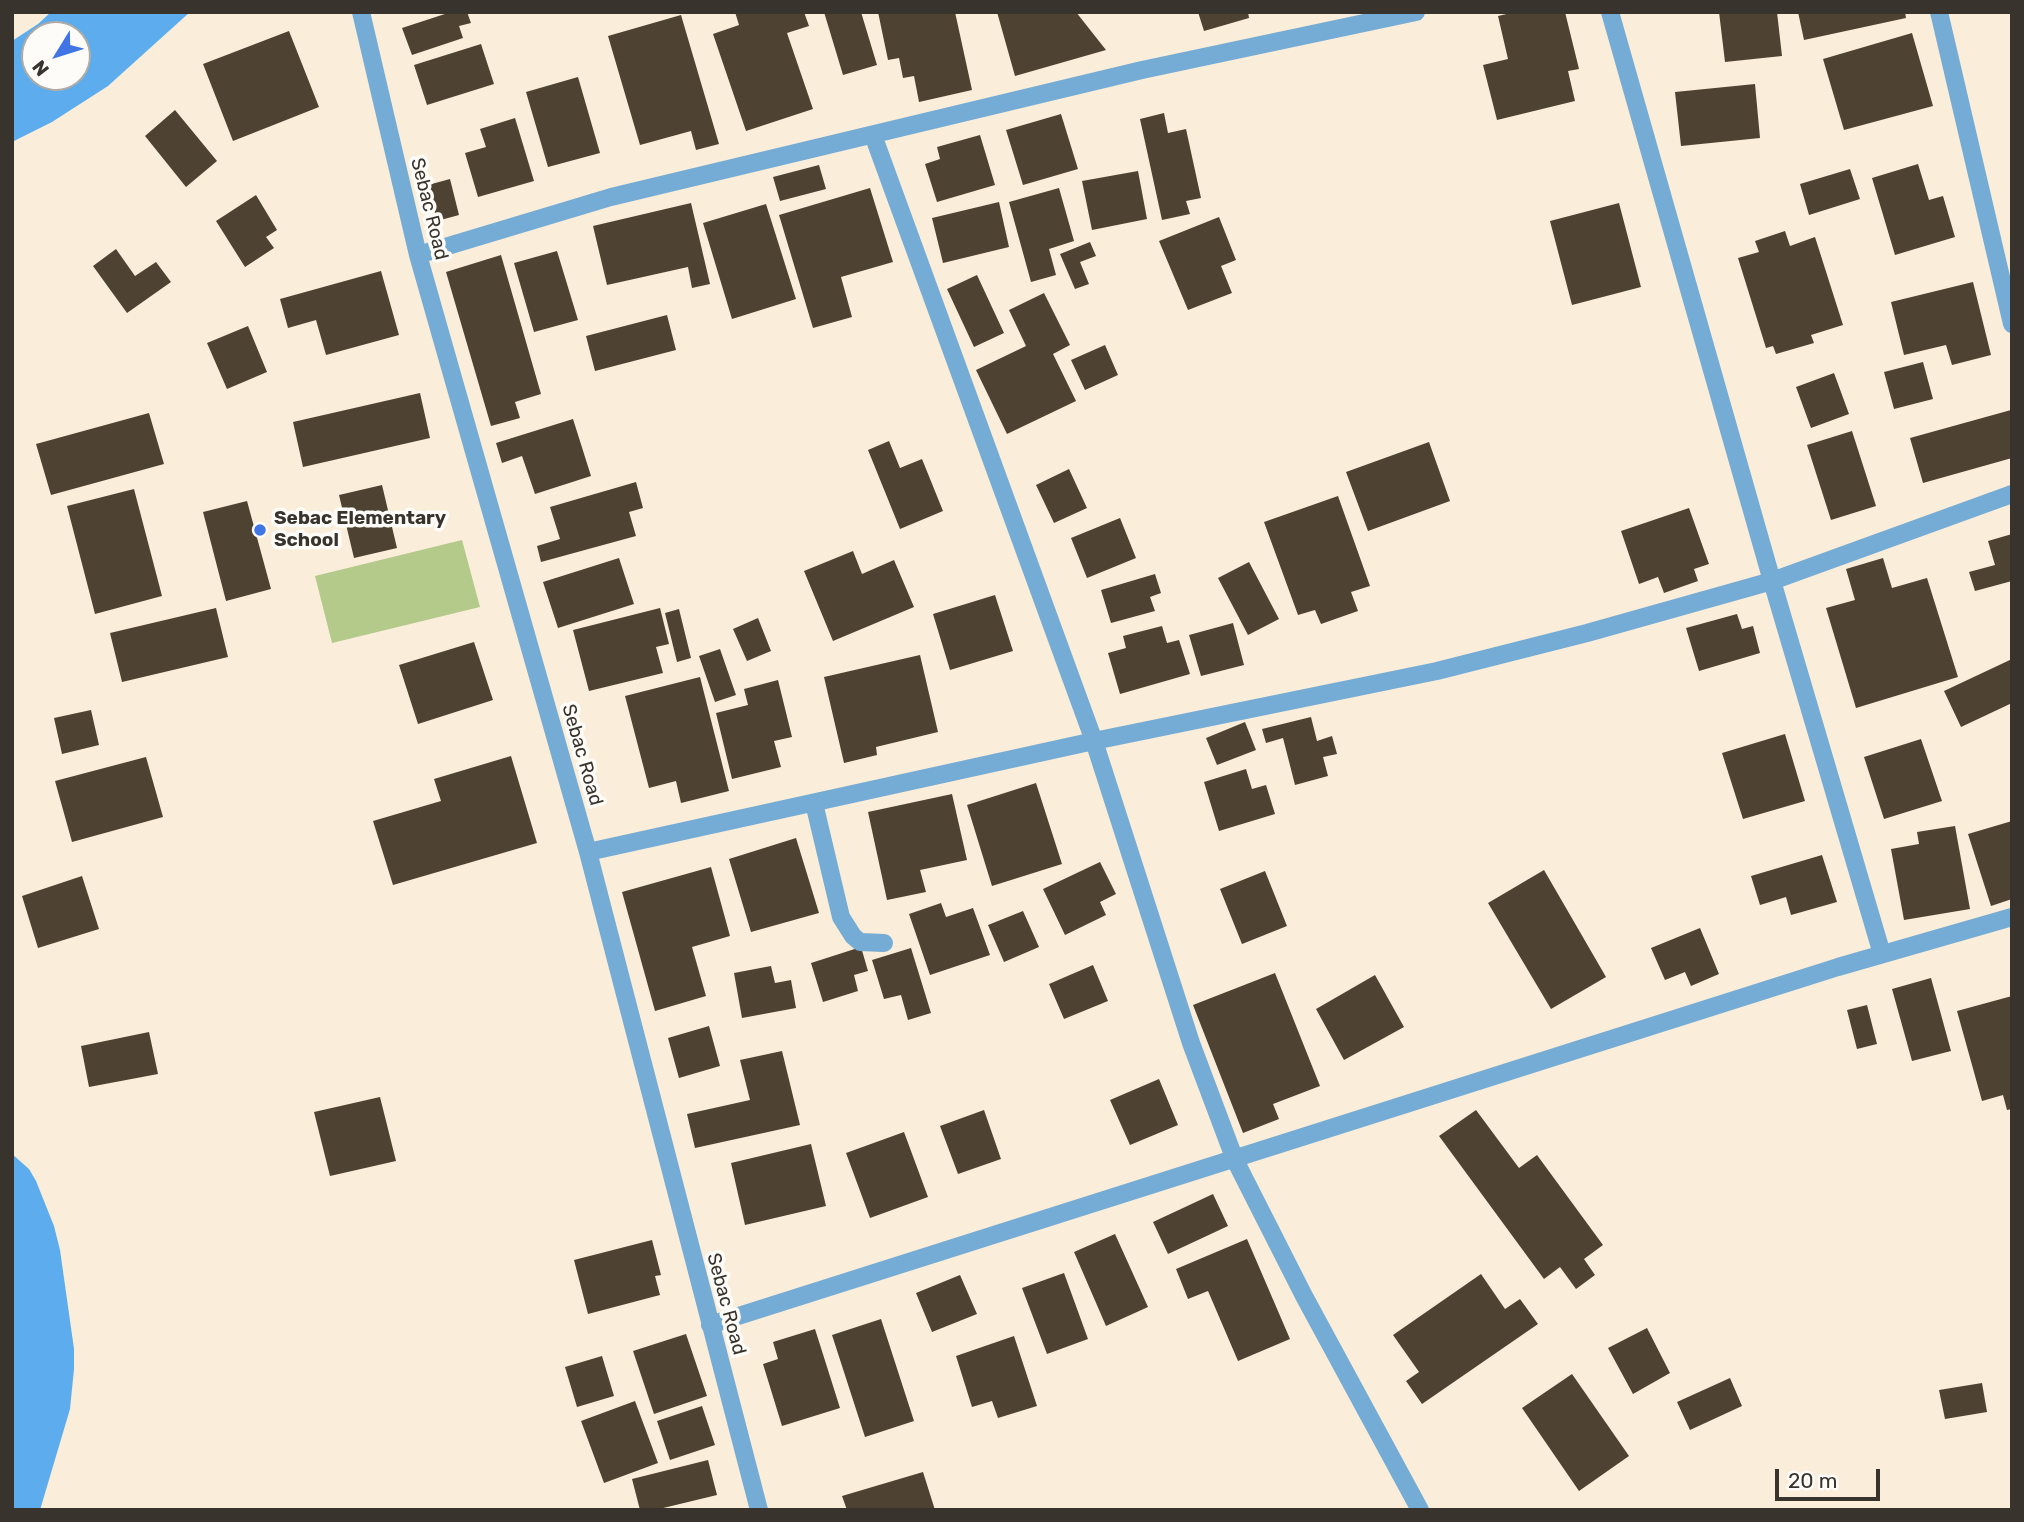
<!DOCTYPE html>
<style>
body{margin:0}
#map{position:relative;width:2024px;height:1522px;overflow:hidden;background:#faedd9;font-family:Rubik,sans-serif}
canvas{display:block}
.frame{position:absolute;inset:0;border:14px solid #38332c;pointer-events:none}
.north{position:absolute;left:21px;top:21px;width:70px;height:70px;box-sizing:border-box;background:#fefcf8;border:2px solid #afaca6;border-radius:50%;rotate:232deg;font-size:19px;font-weight:700;line-height:28px;text-align:center;color:#38332c}
.north::after{content:'';display:block;margin:auto;width:24px;height:32px;background:#4174e4;clip-path:polygon(50% 0,100% 100%,50% 72%,0 100%)}
.scale{position:absolute;left:1775px;top:1469px;width:105px;height:32px;box-sizing:border-box;border:4px solid #38332c;border-top:0;padding-left:9px;font-size:21px;line-height:24px;white-space:nowrap;color:#38332c;-webkit-text-stroke:5px #fefcf8;paint-order:stroke}
</style>
<div id="map">
<canvas width="2024" height="1522"></canvas>
<div class="frame"></div>
<div class="north">N</div>
<div class="scale">20 m</div>
</div>
<script>
const ctx = document.querySelector('canvas').getContext('2d');
ctx.lineJoin = 'round';
function paint(path, color) {
  ctx.fillStyle = color;
  ctx.fill(path, 'evenodd');
}
function poly(rows) {
  const path = new Path2D();
  for (const r of rows) {
    path.moveTo(r[0], r[1]);
    for (let i = 2; i < r.length; i += 2) path.lineTo(r[i], r[i + 1]);
  }
  return path;
}
function trace(path, color, width, dash) {
  ctx.strokeStyle = color;
  ctx.lineWidth = width;
  ctx.lineCap = dash ? 'butt' : 'round';
  ctx.setLineDash(dash || []);
  ctx.stroke(path);
}
function write(font, color, halo, rows, align = 'center') {
  ctx.font = font + ' Rubik,sans-serif';
  ctx.lineWidth = 7;
  ctx.setLineDash([]);
  ctx.textBaseline = 'middle';
  ctx.strokeStyle = halo;
  ctx.fillStyle = color;
  for (const [text, x, y, turn = 0] of rows) {
    ctx.save();
    ctx.translate(x, y);
    ctx.rotate((+turn || 0) * Math.PI / 180);
    ctx.textAlign = isNaN(turn) ? turn : align;
    if (halo) ctx.strokeText(text, 0, 0);
    ctx.fillText(text, 0, 0);
    ctx.restore();
  }
}
paint(poly([
 [462,540,480,607,332,643,315,576]
]), '#b4ca8b');
paint(poly([
 [51,12,190,12,108,86,52,122,12,142,12,41,38,24],
 [35,35,77,35,77,77,35,77],
 [12,1154,29,1169,36,1181,54,1226,60,1250,74,1349,74,1369,70,1409,40,1510,12,1510]
]), '#5dacee');
paint(poly([
 [451,12,467,12,471,23,459,26,463,38,412,55,402,28],
 [735,12,804,12,809,26,787,33,813,109,746,131,713,34,739,25],
 [824,12,861,12,877,65,843,75],
 [878,12,955,12,972,90,919,102,914,76,903,78,899,58,888,60],
 [997,12,1076,12,1106,50,1015,76],
 [1198,12,1248,12,1249,18,1204,31],
 [1515,12,1565,12,1579,69,1568,71,1575,101,1497,120,1483,65,1508,59,1498,16],
 [1719,12,1777,12,1782,56,1725,62],
 [1798,12,1905,12,1906,18,1804,40],
 [681,15,719,144,696,150,691,131,640,145,608,36],
 [289,31,319,107,233,141,203,64],
 [1912,33,1933,106,1844,130,1823,59],
 [481,44,494,84,427,105,414,65],
 [578,77,600,153,548,167,526,92],
 [1755,84,1760,138,1681,146,1675,92],
 [175,110,217,161,186,187,145,136],
 [1164,113,1168,133,1186,129,1201,198,1186,201,1190,214,1162,220,1140,119],
 [1061,114,1078,169,1023,185,1006,130],
 [515,118,534,181,478,197,465,153,486,147,480,129],
 [980,135,995,185,937,202,925,164,940,159,937,147],
 [1918,164,1929,200,1943,196,1955,237,1895,255,1872,178],
 [819,165,826,189,780,201,773,177],
 [1850,169,1860,199,1809,215,1800,184],
 [1138,171,1147,219,1092,230,1082,181],
 [450,179,459,215,437,221,428,185],
 [870,188,893,262,841,277,852,317,813,328,779,215],
 [1059,188,1074,241,1049,249,1056,275,1031,282,1009,202],
 [256,195,277,230,266,237,274,248,245,267,216,221],
 [999,202,1009,247,943,263,932,218],
 [691,203,710,284,692,288,688,267,607,285,593,226],
 [1619,203,1641,287,1572,305,1550,221],
 [766,204,796,299,732,319,703,223],
 [1219,217,1236,260,1221,266,1232,293,1188,310,1159,241],
 [1785,231,1790,246,1815,237,1843,325,1811,335,1814,343,1776,354,1773,346,1766,348,1738,258,1759,252,1755,241],
 [1090,242,1096,256,1080,262,1089,284,1075,289,1060,254],
 [116,249,135,276,156,262,171,282,127,313,93,266],
 [557,251,578,320,534,332,514,263],
 [501,255,541,394,515,402,520,418,491,426,446,272],
 [381,271,399,335,326,355,316,320,288,328,280,299],
 [977,275,1004,333,974,347,947,289],
 [1973,282,1991,355,1952,365,1946,345,1904,355,1891,302],
 [1044,293,1070,345,1053,354,1076,401,1007,434,976,370,1026,346,1009,310],
 [667,315,676,350,595,371,586,336],
 [248,326,267,372,227,389,207,343],
 [1105,345,1118,375,1085,390,1071,360],
 [1923,362,1933,399,1894,409,1884,372],
 [1834,373,1849,414,1811,428,1796,387],
 [420,393,430,438,303,467,293,422],
 [2011,410,2012,458,1923,483,1910,438],
 [149,413,164,464,51,495,36,444],
 [573,419,591,476,535,494,522,456,502,463,496,443],
 [1852,431,1876,506,1831,520,1807,445],
 [889,441,900,468,922,459,943,511,900,529,868,450],
 [1429,442,1450,501,1368,531,1346,472],
 [1069,469,1087,508,1054,523,1036,485],
 [636,482,643,508,629,512,636,536,541,562,537,546,560,539,550,507],
 [382,485,397,548,354,558,339,495],
 [134,489,162,596,95,614,67,506],
 [1338,496,1370,586,1351,592,1358,611,1321,624,1315,610,1298,615,1264,522],
 [247,501,271,589,226,601,203,512],
 [1689,508,1709,564,1694,569,1698,581,1664,593,1658,577,1639,584,1621,531],
 [1120,518,1136,558,1087,578,1071,538],
 [2012,534,2012,581,1975,591,1969,572,1995,565,1988,541],
 [853,551,862,574,894,560,914,607,833,641,804,571],
 [619,558,634,604,558,628,543,582],
 [1883,558,1892,588,1927,578,1958,677,1856,708,1826,608,1855,600,1846,569],
 [1249,562,1279,619,1248,635,1218,578],
 [1155,574,1161,593,1150,597,1155,611,1111,623,1101,590],
 [995,595,1013,651,950,670,933,614],
 [216,608,228,657,122,682,110,633],
 [660,608,669,644,656,647,663,673,589,691,573,630],
 [679,609,691,658,677,662,665,613],
 [1737,614,1742,629,1753,626,1760,653,1699,671,1686,628],
 [758,618,771,651,747,661,733,629],
 [1233,623,1244,665,1201,676,1189,635],
 [1162,626,1167,643,1179,640,1190,674,1120,694,1108,653,1126,648,1123,636],
 [474,642,493,700,418,724,399,665],
 [720,649,736,695,715,702,699,656],
 [920,655,938,732,876,747,877,755,844,763,824,677],
 [2012,659,2012,703,1961,727,1944,691],
 [700,677,729,791,681,803,676,781,649,788,625,696],
 [778,680,792,737,774,741,781,767,732,779,716,713,748,705,744,689],
 [91,710,99,745,62,754,54,718],
 [1311,717,1317,741,1332,736,1337,754,1323,757,1328,776,1295,785,1283,738,1266,743,1262,729],
 [1245,722,1256,750,1217,765,1206,738],
 [1785,734,1805,801,1743,819,1722,753],
 [1921,739,1942,801,1884,819,1864,757],
 [511,756,537,843,393,885,373,821,441,801,434,779],
 [146,757,163,817,72,842,55,781],
 [1246,769,1252,789,1266,785,1275,814,1219,831,1204,782],
 [1036,783,1062,864,992,886,967,805],
 [952,794,967,860,920,870,926,892,887,900,868,812],
 [2012,821,2012,899,1991,906,1968,834],
 [1955,826,1970,909,1904,920,1891,849,1919,844,1917,832],
 [796,838,819,913,751,932,729,859],
 [1822,855,1837,902,1791,915,1786,897,1760,905,1751,876],
 [1100,862,1116,894,1100,902,1106,915,1065,935,1043,889],
 [711,867,730,936,692,947,706,996,655,1011,622,892],
 [1544,870,1606,977,1551,1009,1488,903],
 [1265,871,1287,926,1242,944,1220,889],
 [82,876,99,929,38,948,22,896],
 [941,903,946,917,973,908,990,955,930,975,909,914],
 [1023,911,1039,947,1004,962,988,925],
 [1700,928,1719,974,1691,986,1685,972,1665,980,1651,948],
 [861,947,868,971,854,975,858,991,823,1002,811,963],
 [911,948,931,1013,908,1020,901,995,884,999,872,960],
 [1093,965,1108,1001,1064,1019,1049,984],
 [771,966,775,983,791,980,796,1008,742,1018,734,973],
 [1275,973,1320,1086,1273,1104,1279,1119,1243,1133,1193,1005],
 [1375,975,1404,1027,1344,1060,1316,1009],
 [1931,978,1951,1051,1912,1061,1892,989],
 [2012,996,2012,1109,2007,1110,2003,1095,1982,1101,1957,1011],
 [1867,1005,1877,1044,1857,1049,1847,1010],
 [709,1026,720,1066,679,1078,668,1038],
 [149,1032,158,1074,89,1087,81,1046],
 [782,1051,800,1125,695,1148,687,1114,750,1100,740,1060],
 [1159,1079,1178,1125,1130,1145,1110,1100],
 [380,1097,396,1161,330,1176,314,1112],
 [984,1110,1001,1159,958,1174,940,1126],
 [1476,1110,1519,1168,1537,1155,1603,1245,1584,1259,1595,1275,1576,1289,1560,1267,1544,1279,1439,1136],
 [904,1132,928,1197,870,1218,846,1153],
 [811,1144,826,1206,745,1225,731,1163],
 [1213,1194,1228,1226,1168,1254,1153,1222],
 [1115,1234,1148,1307,1106,1326,1074,1252],
 [1247,1239,1290,1339,1238,1361,1208,1291,1188,1299,1176,1269],
 [652,1240,661,1275,655,1276,660,1295,588,1314,574,1260],
 [1064,1273,1088,1339,1047,1354,1022,1288],
 [1481,1274,1505,1309,1520,1299,1538,1324,1422,1404,1406,1381,1419,1372,1393,1335],
 [960,1275,977,1314,932,1332,916,1293],
 [881,1319,914,1421,865,1437,832,1335],
 [1647,1328,1670,1373,1633,1394,1608,1348],
 [815,1329,840,1408,782,1426,763,1364,778,1359,773,1342],
 [686,1334,707,1396,654,1414,633,1351],
 [1014,1336,1037,1406,998,1418,992,1401,972,1407,956,1356],
 [602,1356,614,1396,577,1407,565,1367],
 [1572,1374,1629,1456,1579,1491,1522,1408],
 [1730,1378,1742,1406,1690,1430,1677,1402],
 [1982,1383,1987,1412,1945,1419,1939,1390],
 [635,1401,658,1463,604,1483,581,1421],
 [702,1406,715,1445,670,1460,657,1421],
 [708,1460,717,1495,655,1510,640,1510,632,1479],
 [923,1472,935,1510,847,1510,842,1496]
]), '#4e4333');
trace(poly([
 [361,12,418,255,588,852,759,1510],
 [1610,12,1772,581,1882,954],
 [1939,12,2012,324],
 [873,135,1094,741,1191,1043,1235,1160,1304,1296,1420,1510],
 [418,255,611,197,1142,70,1416,12],
 [814,803,841,917,853,936,860,942,884,943],
 [588,852,1094,741,1437,671,1587,633,1772,581,2012,494],
 [710,1325,1838,967,2012,917]
]), '#75acd5', 18);
for (const [x, y, r, color] of [
 [260,530,7,"#4174e4"]
]) {
  const dot = new Path2D();
  dot.arc(x, y, r, 0, 2 * Math.PI);
  ctx.fillStyle = color;
  ctx.fill(dot);
  trace(dot, '#fefcf8', 2.5);
}
write('19px', '#38332c', '#fefcf8', [
 ["Sebac Road",429,209,76],
 ["Sebac Road",582,755,74],
 ["Sebac Road",726,1304,75]
]);
write('bold 19px', '#38332c', '#fefcf8', [
 ["Sebac Elementary",274,519],
 ["School",274,541]
], 'left');
</script>
